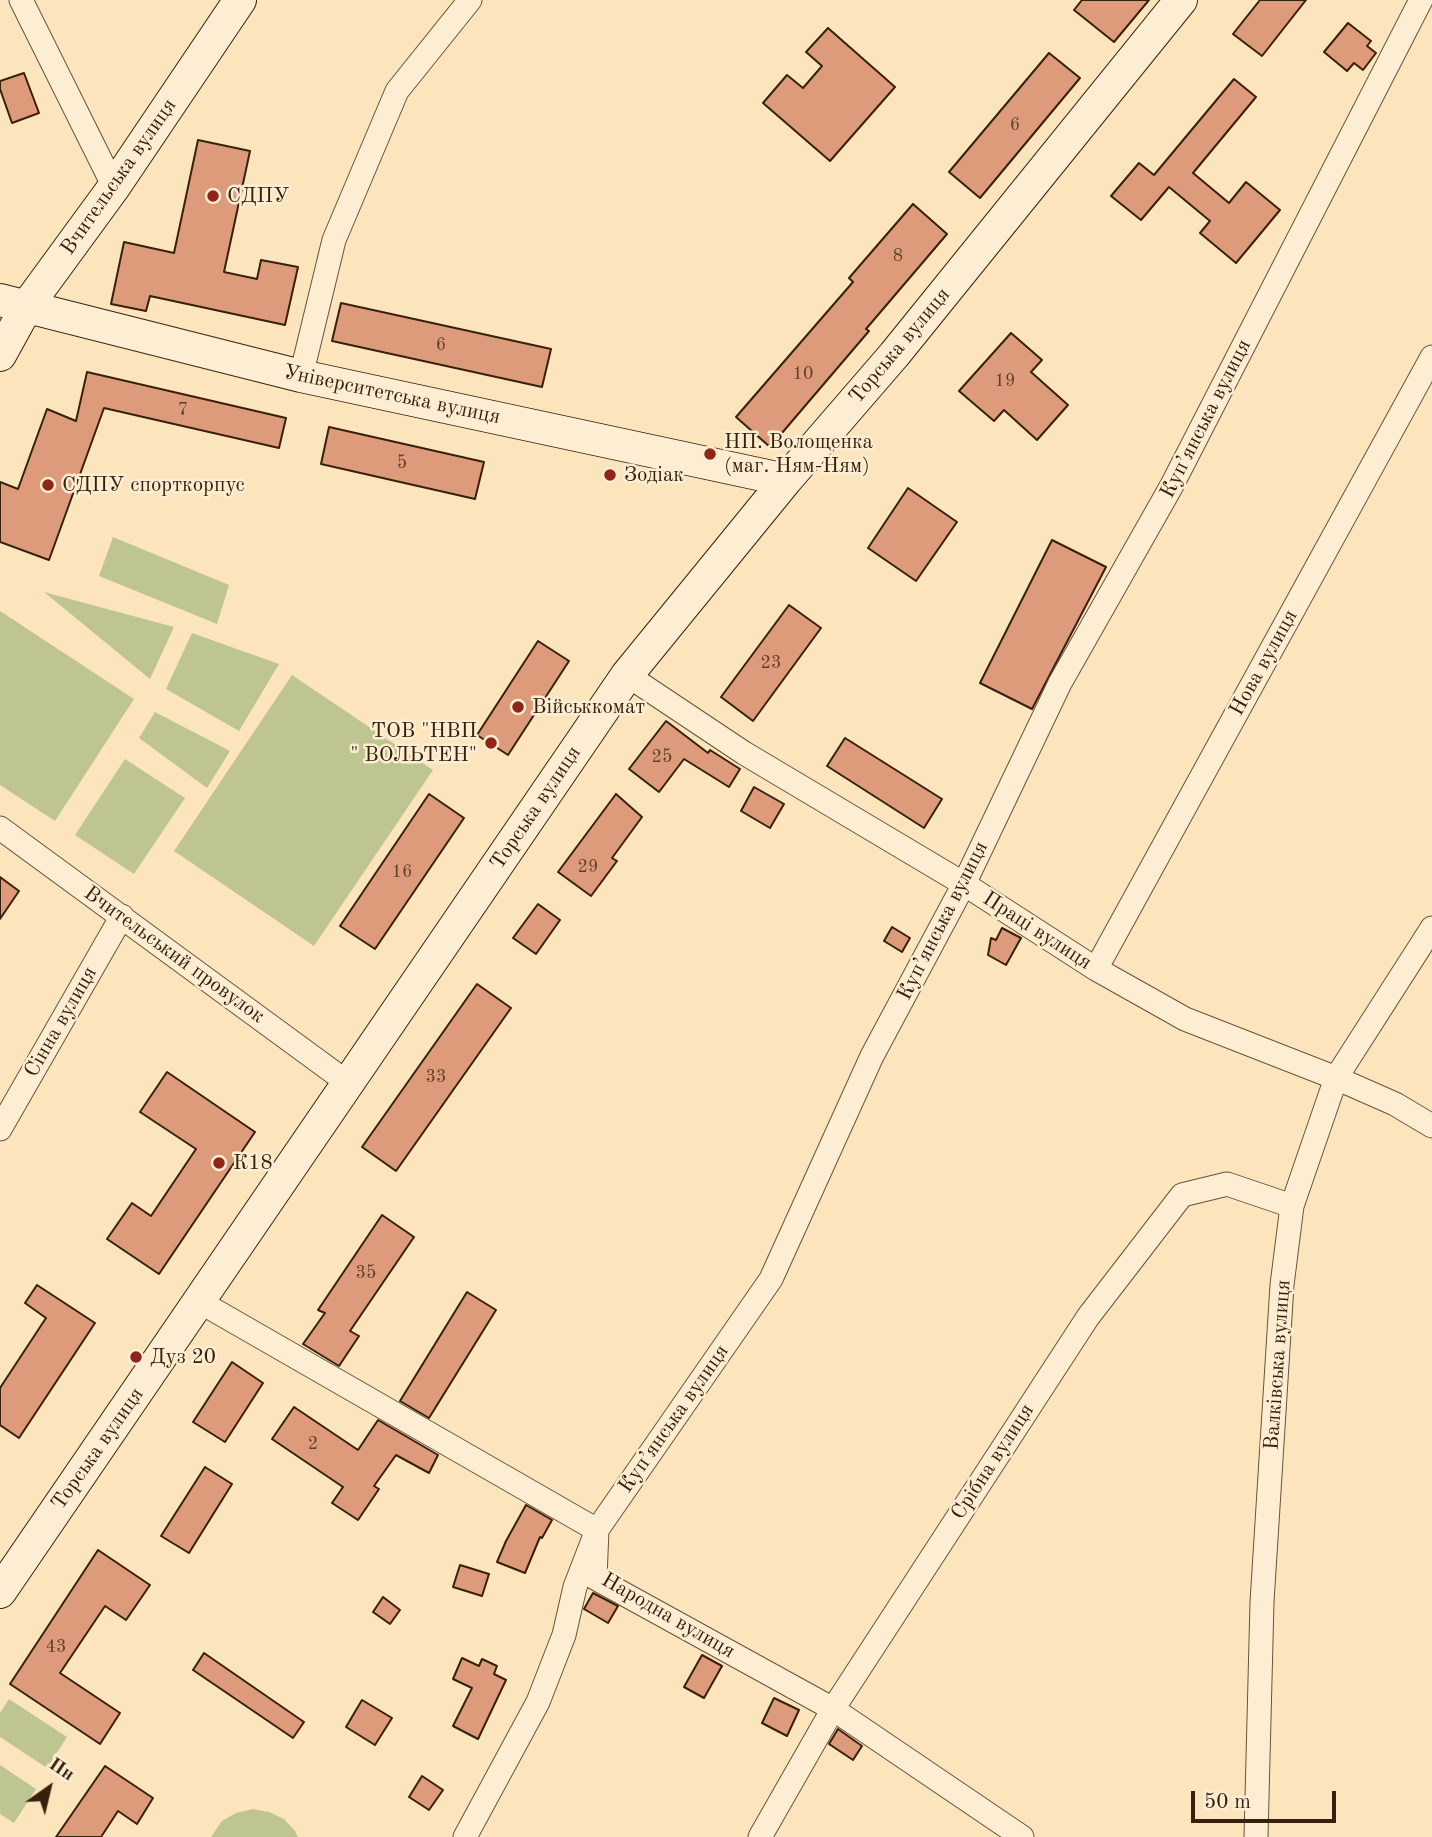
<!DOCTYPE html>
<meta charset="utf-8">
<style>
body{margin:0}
#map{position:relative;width:1432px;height:1837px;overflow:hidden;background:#fce5bc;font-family:"Old Standard TT",serif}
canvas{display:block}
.north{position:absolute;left:14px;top:1753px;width:70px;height:70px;-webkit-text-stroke:5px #fdeed3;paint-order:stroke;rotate:34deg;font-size:19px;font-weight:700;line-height:28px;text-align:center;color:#38210c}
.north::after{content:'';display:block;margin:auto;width:24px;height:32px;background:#38210c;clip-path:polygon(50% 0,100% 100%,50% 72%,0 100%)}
.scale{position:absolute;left:1191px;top:1791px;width:145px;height:32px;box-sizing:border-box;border:4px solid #38210c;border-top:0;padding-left:9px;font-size:21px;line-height:24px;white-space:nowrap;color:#38210c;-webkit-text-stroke:5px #fdeed3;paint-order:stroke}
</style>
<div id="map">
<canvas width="1432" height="1837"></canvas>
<div class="north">Пн</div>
<div class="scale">50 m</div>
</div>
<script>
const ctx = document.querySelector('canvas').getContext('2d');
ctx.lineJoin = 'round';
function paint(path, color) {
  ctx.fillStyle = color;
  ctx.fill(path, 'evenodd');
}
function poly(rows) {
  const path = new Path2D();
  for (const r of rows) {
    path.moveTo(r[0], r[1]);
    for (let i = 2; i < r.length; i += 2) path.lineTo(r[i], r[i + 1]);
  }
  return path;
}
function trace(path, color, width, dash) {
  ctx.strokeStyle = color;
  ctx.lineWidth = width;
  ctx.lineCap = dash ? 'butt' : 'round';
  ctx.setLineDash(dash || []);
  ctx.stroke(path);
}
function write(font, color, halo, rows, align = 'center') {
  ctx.font = font + ' "Old Standard TT",serif';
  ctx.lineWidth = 5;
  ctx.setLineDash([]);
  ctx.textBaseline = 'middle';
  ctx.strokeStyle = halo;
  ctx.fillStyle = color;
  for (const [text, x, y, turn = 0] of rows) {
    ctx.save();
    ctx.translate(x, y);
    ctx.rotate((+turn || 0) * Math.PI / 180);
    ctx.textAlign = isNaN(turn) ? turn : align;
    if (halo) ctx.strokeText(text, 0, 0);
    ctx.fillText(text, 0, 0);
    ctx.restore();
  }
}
paint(poly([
 [113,537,229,585,217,624,99,576],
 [44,592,174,627,150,679],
 [0,611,134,699,55,821,0,785],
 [192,633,279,664,239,731,166,689],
 [292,675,433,770,314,946,174,851],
 [155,712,230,751,207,788,139,738],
 [125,759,185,798,134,874,75,835],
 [9,1699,67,1737,47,1768,0,1737,0,1713],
 [0,1765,36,1789,14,1823,0,1814],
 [253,1809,269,1812,284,1819,295,1831,298,1837,211,1837,222,1821,236,1813]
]), '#bfc591');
const building = poly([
 [1082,0,1149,0,1114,42,1074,10,1082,0],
 [1260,0,1306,0,1262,56,1233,34,1260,0],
 [1348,23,1371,41,1367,46,1376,53,1363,70,1354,63,1347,71,1324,52,1348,23],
 [828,28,895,87,830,161,763,103,787,75,803,88,822,66,806,52,828,28],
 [1049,53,1080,78,980,198,949,172,1049,53],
 [24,73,39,113,12,123,0,89,0,81,24,73],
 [1234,79,1256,97,1193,173,1229,203,1246,182,1280,210,1236,263,1200,233,1210,221,1169,187,1141,220,1111,196,1139,163,1154,175,1234,79],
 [198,140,250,151,224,272,257,279,261,260,298,267,285,325,150,296,146,311,111,304,124,242,174,253,198,140],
 [913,204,947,234,866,329,869,331,770,447,736,417,853,282,849,278,913,204],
 [341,303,551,349,542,387,332,341,341,303],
 [1011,333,1042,360,1031,372,1068,405,1037,440,1004,410,994,421,959,391,1011,333],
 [87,372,286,418,279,448,104,408,49,560,0,542,0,482,18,489,47,409,76,421,87,372],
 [329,427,484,462,475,499,321,464,329,427],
 [908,488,957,522,916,581,868,548,908,488],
 [1052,540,1106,567,1032,709,980,683,1052,540],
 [789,605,821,628,753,721,721,697,789,605],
 [538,641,569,661,508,755,477,735,538,641],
 [666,721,708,753,710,750,740,769,729,787,684,759,659,792,629,769,666,721],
 [845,738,942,799,924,828,827,766,845,738],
 [754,787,784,804,770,828,741,811,754,787],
 [429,794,464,818,375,949,340,926,429,794],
 [616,794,642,817,612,858,617,861,591,896,558,872,616,794],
 [0,877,19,891,0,919,0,877],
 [538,904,560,920,536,954,513,938,538,904],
 [892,927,910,938,902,952,884,941,892,927],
 [1002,928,1021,938,1006,965,988,955,991,938,996,940,1002,928],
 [477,984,511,1008,396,1171,362,1147,477,984],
 [167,1072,255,1132,159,1274,107,1239,132,1203,151,1216,196,1149,140,1112,167,1072],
 [382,1215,414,1237,350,1331,359,1336,339,1366,303,1344,325,1313,318,1310,382,1215],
 [37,1285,95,1323,19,1438,0,1425,0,1388,46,1318,25,1303,37,1285],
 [467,1292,496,1310,429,1418,400,1401,467,1292],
 [232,1362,263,1383,225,1442,193,1422,232,1362],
 [294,1407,358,1450,378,1420,438,1455,429,1473,396,1455,374,1486,379,1489,358,1520,332,1503,343,1487,272,1439,294,1407],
 [205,1467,232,1484,189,1553,161,1536,205,1467],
 [526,1505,552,1520,542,1538,540,1537,525,1573,497,1562,506,1541,526,1505],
 [98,1550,150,1585,126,1620,105,1606,60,1673,120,1713,100,1744,10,1684,98,1550],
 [460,1565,489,1574,482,1596,453,1587,460,1565],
 [593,1593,618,1606,608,1623,584,1609,593,1593],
 [383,1597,400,1610,390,1624,373,1612,383,1597],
 [204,1653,304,1722,293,1738,193,1670,204,1653],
 [702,1655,722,1666,704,1698,684,1687,702,1655],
 [462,1658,479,1666,482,1659,497,1666,494,1674,506,1680,478,1739,453,1726,472,1688,453,1679,462,1658],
 [774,1698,799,1710,787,1736,762,1723,774,1698],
 [362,1700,392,1718,375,1745,346,1727,362,1700],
 [838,1729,862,1746,853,1760,829,1744,838,1729],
 [105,1766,153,1798,137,1824,118,1811,101,1837,56,1837,105,1766],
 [422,1776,443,1790,429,1810,409,1797,422,1776]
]);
paint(building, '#de9b7b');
trace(building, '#38210c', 2);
const street = poly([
 [21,0,114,187],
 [301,376,334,240,397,91,470,0],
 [627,675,744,753,964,884,1096,969,1185,1019,1336,1078,1395,1104,1432,1126],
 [0,828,348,1083],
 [1096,969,1432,357],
 [0,1129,122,916],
 [200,1302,597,1530,595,1578,833,1709,1022,1837],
 [465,1837,538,1702,564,1635,575,1587,597,1530,771,1279,872,1056,964,884,1060,683,1171,487,1421,0],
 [760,1837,833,1709,1088,1317,1182,1195,1227,1184,1292,1206],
 [1256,1837,1262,1602,1282,1285,1292,1206,1336,1078,1432,928]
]);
const secondary = poly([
 [0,300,301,376,786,480],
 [0,355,27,306,114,187,240,0],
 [0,1592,627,675,786,480,894,355,1181,0]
]);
trace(street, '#695238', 25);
trace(secondary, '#38210c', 34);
trace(street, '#fdeed3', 23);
trace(secondary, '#fdeed3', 32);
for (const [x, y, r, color] of [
 [213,196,7,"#8f2418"],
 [710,454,7,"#8f2418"],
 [610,475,7,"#8f2418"],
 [48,485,7,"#8f2418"],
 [518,707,7,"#8f2418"],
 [491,743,7,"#8f2418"],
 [219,1163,7,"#8f2418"],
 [136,1357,7,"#8f2418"]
]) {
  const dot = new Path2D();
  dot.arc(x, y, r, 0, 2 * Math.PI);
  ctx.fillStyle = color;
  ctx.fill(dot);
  trace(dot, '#fdeed3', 2.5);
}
write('18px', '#624028', null, [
 ["6",1015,125],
 ["8",898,256],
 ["6",441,345],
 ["10",803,374],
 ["19",1005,381],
 ["7",183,410],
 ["5",402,463],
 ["23",771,663],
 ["25",662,757],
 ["29",588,867],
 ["16",402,872],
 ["33",436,1077],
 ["35",366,1273],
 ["2",313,1444],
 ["43",56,1647]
]);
write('21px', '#38210c', '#fdeed3', [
 ["Вчительська вулиця",119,177,-55],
 ["Торська вулиця",900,346,-50],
 ["Університетська вулиця",392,395,12],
 ["Куп’янська вулиця",1206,419,-63],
 ["Нова вулиця",1264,663,-61],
 ["Торська вулиця",536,808,-56],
 ["Куп’янська вулиця",943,921,-63],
 ["Праці вулиця",1037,931,33],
 ["Вчительський провулок",174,955,36],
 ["Сінна вулиця",61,1022,-60],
 ["Валківська вулиця",1278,1365,-86],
 ["Куп’янська вулиця",674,1419,-55],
 ["Торська вулиця",98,1449,-55],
 ["Срібна вулиця",993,1462,-57],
 ["Народна вулиця",668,1616,30]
]);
write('21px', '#38210c', '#fdeed3', [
 ["СДПУ",227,196],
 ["НП. Волощенка",724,442],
 ["(маг. Ням-Ням)",724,466],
 ["Зодіак",624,475],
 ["СДПУ спорткорпус",62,485],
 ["Військкомат",532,707],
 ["ТОВ \"НВП",477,731,"right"],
 ["\" ВОЛЬТЕН\"",477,755,"right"],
 ["К18",233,1163],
 ["Дуз 20",150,1357]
], 'left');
</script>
